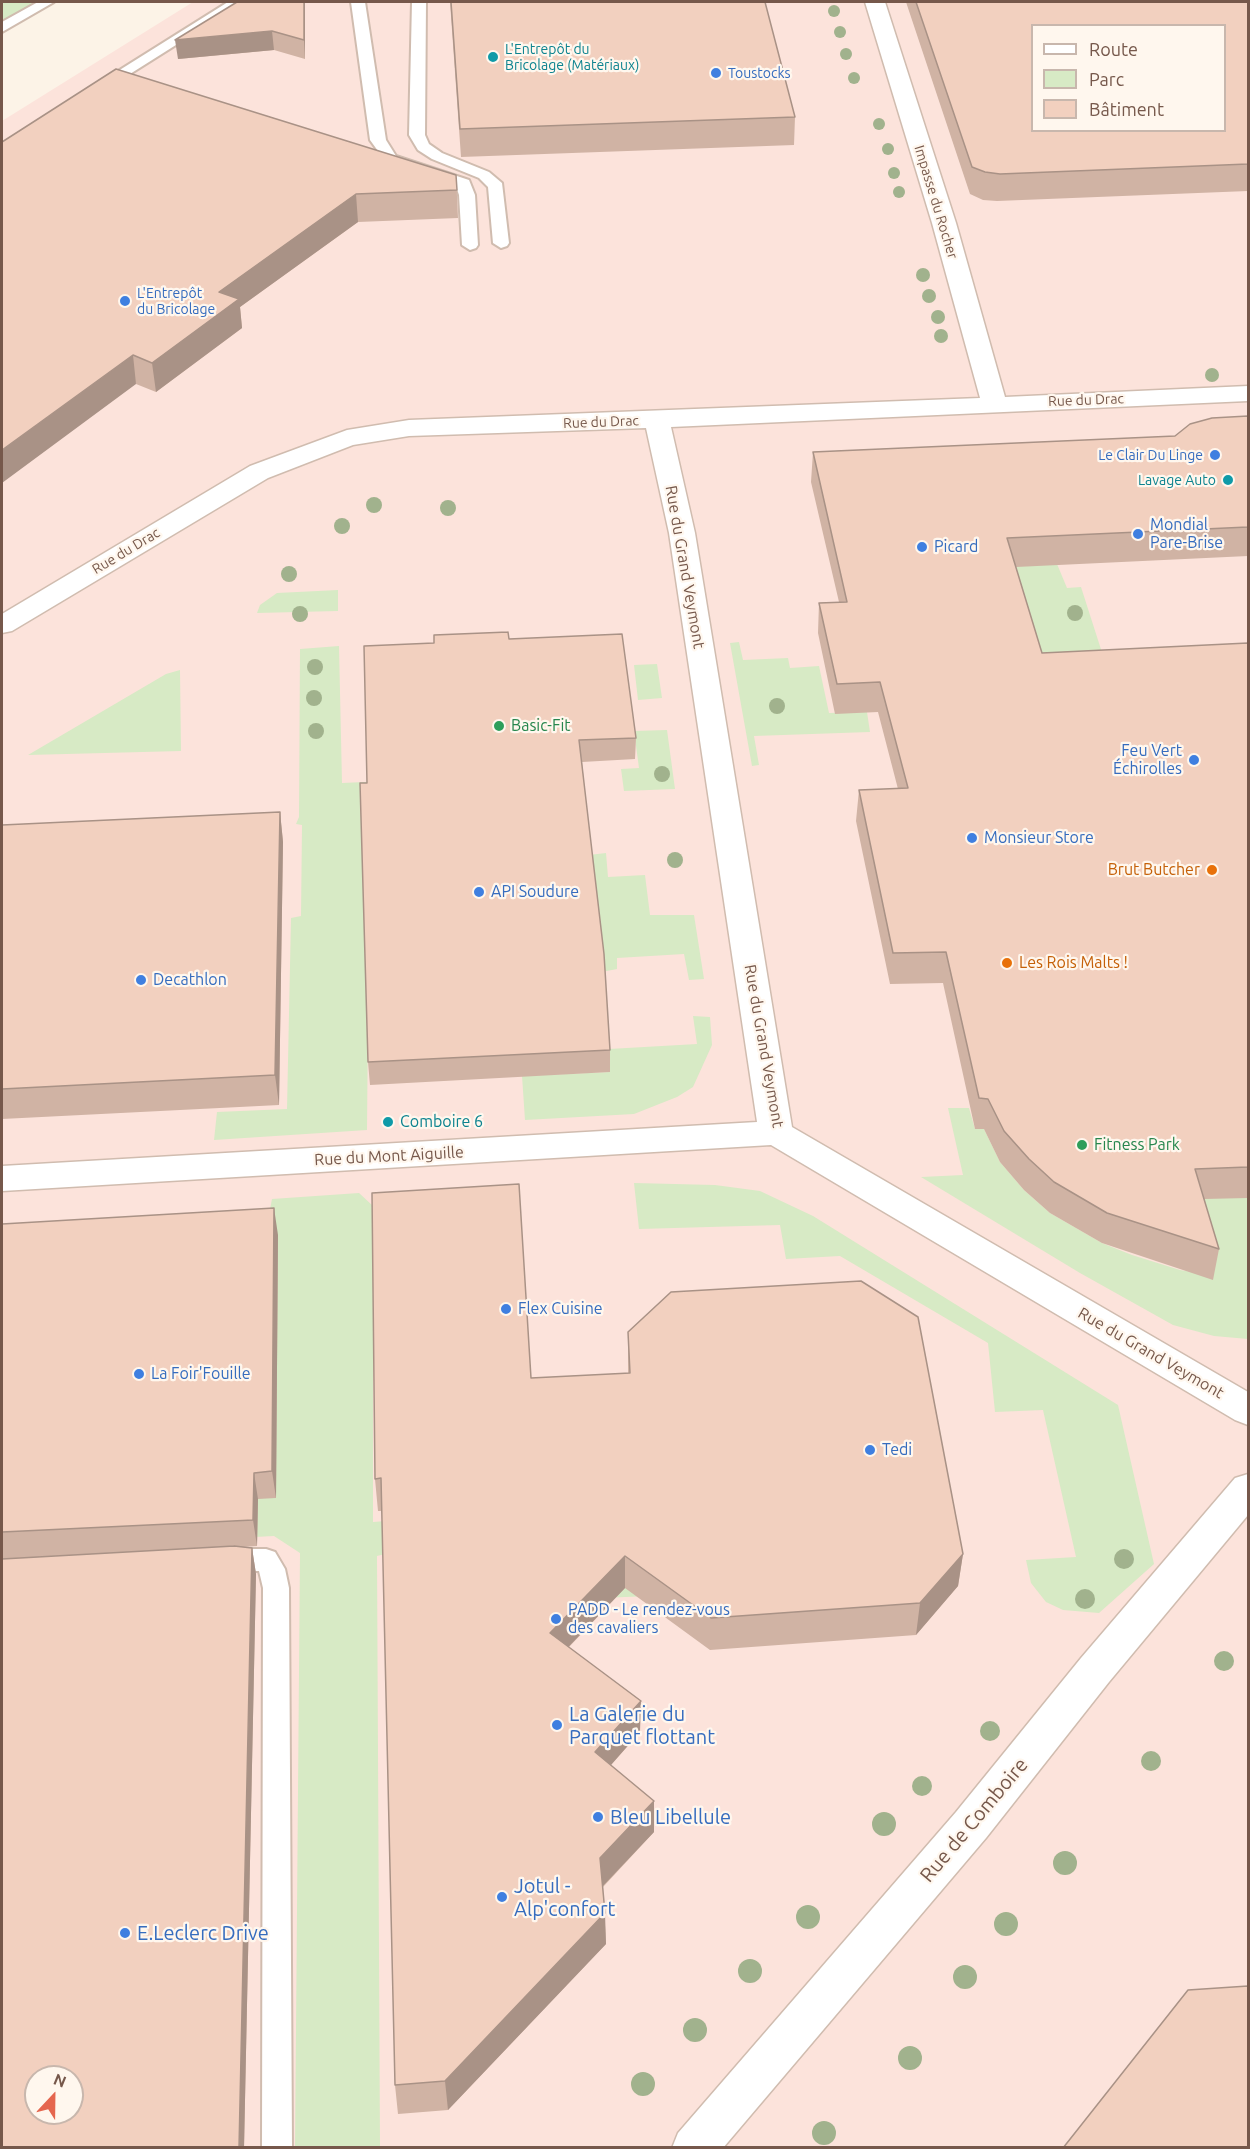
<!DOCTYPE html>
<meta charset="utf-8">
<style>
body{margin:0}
#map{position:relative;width:1250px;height:2149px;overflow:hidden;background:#fcf3e7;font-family:Ubuntu,sans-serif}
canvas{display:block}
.frame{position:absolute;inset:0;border:3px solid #76584b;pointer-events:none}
.legend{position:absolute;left:1031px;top:24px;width:195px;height:108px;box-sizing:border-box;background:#fff7ee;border:2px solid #c8b7ad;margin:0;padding:8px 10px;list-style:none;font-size:18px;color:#76584b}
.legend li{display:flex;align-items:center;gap:12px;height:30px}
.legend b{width:30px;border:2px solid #c8b7ad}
.north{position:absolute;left:24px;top:2065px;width:60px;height:60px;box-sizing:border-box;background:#fff7ee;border:2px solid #c8b7ad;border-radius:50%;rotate:22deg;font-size:16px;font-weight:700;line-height:24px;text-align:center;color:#76584b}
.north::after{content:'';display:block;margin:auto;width:21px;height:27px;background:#e5664e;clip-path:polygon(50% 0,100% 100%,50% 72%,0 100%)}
</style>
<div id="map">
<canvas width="1250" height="2149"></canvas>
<div class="frame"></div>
<ul class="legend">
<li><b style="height:8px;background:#fff"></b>Route</li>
<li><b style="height:16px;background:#d7eac5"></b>Parc</li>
<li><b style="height:16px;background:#f2d0bf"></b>Bâtiment</li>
</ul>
<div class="north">N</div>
</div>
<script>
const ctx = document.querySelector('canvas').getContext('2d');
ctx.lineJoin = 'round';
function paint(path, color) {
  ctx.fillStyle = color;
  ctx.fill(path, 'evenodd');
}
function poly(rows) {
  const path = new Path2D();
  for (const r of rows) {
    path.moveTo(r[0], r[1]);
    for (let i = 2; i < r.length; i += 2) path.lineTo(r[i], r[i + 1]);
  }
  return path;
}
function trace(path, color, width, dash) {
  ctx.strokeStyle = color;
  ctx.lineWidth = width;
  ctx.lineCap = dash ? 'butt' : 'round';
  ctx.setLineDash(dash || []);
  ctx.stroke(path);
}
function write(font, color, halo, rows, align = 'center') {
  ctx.font = font + ' Ubuntu,sans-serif';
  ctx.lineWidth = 4.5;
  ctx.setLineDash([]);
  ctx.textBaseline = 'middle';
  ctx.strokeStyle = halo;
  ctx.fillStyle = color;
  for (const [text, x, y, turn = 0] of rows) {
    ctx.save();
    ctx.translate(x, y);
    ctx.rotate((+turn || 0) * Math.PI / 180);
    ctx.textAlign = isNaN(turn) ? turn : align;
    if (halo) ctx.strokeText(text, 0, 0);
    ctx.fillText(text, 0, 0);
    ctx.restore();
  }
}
paint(poly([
 [193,2,1248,2,1248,2147,2,2148,2,121],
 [1032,26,1224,26,1224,130,1032,130],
 [36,2077,72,2077,72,2113,36,2113]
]), '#fce3db');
paint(poly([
 [2,2,35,2,2,21],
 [1057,564,1067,588,1081,587,1248,1108,1248,1339,1214,1336,1173,1325,1080,1273,921,1177,963,1175,948,1108,969,1108,975,1129,984,1129,1000,1162,1024,1190,1050,1213,1102,1243,1132,1255,1180,1270,1210,1275,1003,566],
 [338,590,338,611,257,613,260,605,277,593],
 [739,642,743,660,788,658,790,668,819,666,829,713,867,712,870,732,754,736,759,765,752,766,730,643],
 [339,646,342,783,409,780,589,855,606,853,608,877,645,875,650,915,694,915,704,979,689,980,684,954,617,958,617,969,368,1018,367,1130,214,1140,217,1112,287,1109,291,918,301,916,302,825,296,824,299,817,300,649],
 [657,664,662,698,638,700,634,665],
 [180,670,181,751,28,755,166,674],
 [667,730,675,789,624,791,621,769,639,768,634,731],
 [693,1016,710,1017,712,1045,693,1087,677,1097,634,1114,525,1120,522,1076,610,1072,609,1049,697,1044],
 [634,1183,715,1185,760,1191,813,1216,1118,1405,1154,1564,1099,1613,1063,1610,1046,1602,1031,1583,1026,1560,1076,1557,1043,1410,995,1412,988,1343,840,1256,786,1259,780,1225,639,1229],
 [359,1193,373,1206,373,1522,640,1502,650,1596,601,1598,385,1554,377,1556,380,2147,295,2147,300,1553,274,1536,2,1550,265,1235,272,1199]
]), '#d7eac5');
const lane = poly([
 [38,2,54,2,2,32,2,22,38,2],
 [228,2,244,2,103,91,93,91,91,88,228,2],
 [351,2,365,2,386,140,396,156,469,180,475,195,478,245,476,248,470,250,462,245,459,195,456,186,386,162,370,140,351,2],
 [412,2,426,2,425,135,429,144,442,153,489,172,502,183,509,243,507,246,501,248,493,243,488,187,479,178,432,159,418,150,409,135,412,2],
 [225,1549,266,1549,275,1552,285,1569,289,1588,292,2148,262,2148,263,1588,259,1571,225,1571,216,1568,212,1560,216,1552,225,1549]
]);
const street = poly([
 [865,2,885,2,956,223,1005,397,1248,386,1248,401,671,427,695,533,792,1127,1248,1392,1248,1425,1235,1420,771,1145,2,1191,2,1166,757,1122,669,533,646,428,409,436,353,445,268,478,12,631,2,633,2,614,250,466,347,430,409,420,980,398,932,223,865,2],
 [1248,1474,1248,1515,1109,1682,986,1838,723,2148,672,2148,678,2133,956,1812,1081,1658,1235,1478,1248,1474]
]);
trace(lane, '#d0bcaf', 4);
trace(street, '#d0bcaf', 3);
paint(lane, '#fff');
paint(street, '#fff');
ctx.fillStyle = '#a1b28d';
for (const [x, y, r] of [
 [834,11,6],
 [840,32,6],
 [846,54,6],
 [854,78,6],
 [879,124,6],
 [888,149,6],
 [894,173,6],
 [899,192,6],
 [923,275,7],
 [929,296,7],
 [938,317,7],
 [941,336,7],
 [1212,375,7],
 [374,505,8],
 [448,508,8],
 [342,526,8],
 [289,574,8],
 [1075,613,8],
 [300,614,8],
 [315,667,8],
 [314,698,8],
 [777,706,8],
 [316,731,8],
 [662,774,8],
 [675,860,8],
 [1124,1559,10],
 [1085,1599,10],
 [1224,1661,10],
 [990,1731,10],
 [1151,1761,10],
 [922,1786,10],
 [884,1824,12],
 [1065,1863,12],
 [808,1917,12],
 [1006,1924,12],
 [750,1971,12],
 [965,1977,12],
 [695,2030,12],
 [910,2058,12],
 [643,2084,12],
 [824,2133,12]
]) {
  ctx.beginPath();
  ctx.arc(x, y, r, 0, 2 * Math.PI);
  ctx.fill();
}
paint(poly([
 [305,2,305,59,274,50,178,59],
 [450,2,765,2,795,117,794,145,461,157],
 [906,2,1248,2,1248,191,997,201,983,200,970,194],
 [2,142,456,175,458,218,358,222,240,307,242,328,156,392,136,384],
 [1248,416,1248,556,1016,567,1042,653,1248,643,1248,1198,1204,1199,1219,1249,1213,1280,1102,1243,1050,1213,1024,1190,1000,1162,984,1129,975,1129,943,983,890,984,856,821,859,790,898,789,878,712,835,714,818,633,819,603,839,602,811,482,813,452,1175,436],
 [509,639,636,738,635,759,582,762,610,1050,610,1072,370,1085,368,1062,367,783],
 [280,812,283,842,279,1105,2,1119,2,825],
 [2,1224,278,1235,276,1498,258,1499,257,1546,243,1547,252,1548,256,1574,244,2148,2,2148],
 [628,1332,963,1554,958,1586,916,1635,710,1650,625,1588,569,1647,640,1732,611,1765,654,1832,603,1887,606,1944,448,2110,398,2114,395,2085,382,1511,378,1511,375,1479,531,1378,628,1373]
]), '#d0b3a4');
paint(poly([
 [304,2,305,2,305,59,304,40],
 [272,31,274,50,178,59,175,40],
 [356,194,358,222,240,307,242,328,156,392,152,363,219,292],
 [133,355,136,384,2,483,2,450],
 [280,812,283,842,279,1105,275,1075],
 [274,1208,278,1235,276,1498,272,1471],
 [254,1473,258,1499,257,1546,253,1520],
 [252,1548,256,1574,244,2148,239,2148],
 [963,1554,958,1586,916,1635,920,1603],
 [625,1556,625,1588,551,1665,550,1633],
 [641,1701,640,1732,595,1783,595,1752],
 [654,1801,654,1832,600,1889,600,1858],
 [605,1913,606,1944,448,2110,445,2081]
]), '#a99286');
const building = poly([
 [237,2,304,2,304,40,272,31,175,40,237,2],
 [451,2,765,2,795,117,460,129,451,2],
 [916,2,1248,2,1248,164,1000,174,985,172,972,167,916,2],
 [1032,26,1224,26,1224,130,1032,130,1032,26],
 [116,69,456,175,457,190,356,194,219,292,239,299,152,363,133,355,2,450,2,142,116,69],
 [1248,416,1248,527,1007,538,1042,653,1248,643,1248,1167,1195,1169,1219,1249,1107,1213,1054,1182,1029,1159,1004,1131,988,1099,979,1098,946,952,893,953,859,790,908,788,880,682,837,684,819,603,847,602,813,452,1175,436,1190,424,1212,418,1248,416],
 [508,632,509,639,622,634,636,738,579,740,604,954,610,1050,368,1062,360,783,367,783,364,646,434,643,434,635,508,632],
 [280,812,275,1075,2,1089,2,825,280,812],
 [519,1184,531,1378,630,1373,628,1332,671,1292,861,1281,918,1317,963,1554,920,1603,711,1618,625,1556,550,1633,641,1701,595,1752,654,1801,600,1858,605,1913,445,2081,395,2085,381,1478,375,1479,372,1193,519,1184],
 [274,1208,272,1471,254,1473,253,1520,2,1532,2,1224,274,1208],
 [234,1546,252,1548,239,2148,2,2148,2,1559,234,1546],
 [36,2077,72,2077,72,2113,36,2113,36,2077],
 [1248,1986,1248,2148,1063,2148,1188,1990,1248,1986]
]);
paint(building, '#f2d0bf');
trace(building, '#a99286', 1.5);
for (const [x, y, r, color] of [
 [493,57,6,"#0f9aa8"],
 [716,73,6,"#3f7fe0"],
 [125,301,6,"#3f7fe0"],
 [1215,455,6,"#3f7fe0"],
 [1228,480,6,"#0f9aa8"],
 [1138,534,6,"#3f7fe0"],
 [922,547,6,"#3f7fe0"],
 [499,726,6,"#2e9e5b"],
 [1194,760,6,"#3f7fe0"],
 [972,838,6,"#3f7fe0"],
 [1212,870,6,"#e8710a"],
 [479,892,6,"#3f7fe0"],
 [1007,963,6,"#e8710a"],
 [141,980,6,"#3f7fe0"],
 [388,1122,6,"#0f9aa8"],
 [1082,1145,6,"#2e9e5b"],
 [506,1309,6,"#3f7fe0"],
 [139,1374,6,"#3f7fe0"],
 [870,1450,6,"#3f7fe0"],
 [556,1619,6,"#3f7fe0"],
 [557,1725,6,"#3f7fe0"],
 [598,1817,6,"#3f7fe0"],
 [502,1897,6,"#3f7fe0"],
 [125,1933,6,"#3f7fe0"]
]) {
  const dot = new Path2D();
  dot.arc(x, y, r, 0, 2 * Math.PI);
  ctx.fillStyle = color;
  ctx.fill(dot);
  trace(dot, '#fff7ee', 2);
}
write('14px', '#0d838f', '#fff7ee', [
 ["L'Entrepôt du",505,49],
 ["Bricolage (Matériaux)",505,65],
 ["Lavage Auto",1216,480,"right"]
], 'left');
write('14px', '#366cbe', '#fff7ee', [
 ["Toustocks",728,73],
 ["L'Entrepôt",137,293],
 ["du Bricolage",137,309],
 ["Le Clair Du Linge",1203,455,"right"]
], 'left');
write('14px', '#76584b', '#fff7ee', [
 ["Impasse du Rocher",936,202,73],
 ["Rue du Drac",1086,400,-2],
 ["Rue du Drac",601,422,-2],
 ["Rue du Drac",126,551,-31]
]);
write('16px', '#366cbe', '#fff7ee', [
 ["Mondial",1150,525],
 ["Pare-Brise",1150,543],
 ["Picard",934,547],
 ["Feu Vert",1182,751,"right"],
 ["Échirolles",1182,769,"right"],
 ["Monsieur Store",984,838],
 ["API Soudure",491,892],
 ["Decathlon",153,980],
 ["Flex Cuisine",518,1309],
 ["La Foir'Fouille",151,1374],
 ["Tedi",882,1450],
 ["PADD - Le rendez-vous",568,1610],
 ["des cavaliers",568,1628]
], 'left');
write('16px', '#76584b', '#fff7ee', [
 ["Rue du Grand Veymont",685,567,80],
 ["Rue du Grand Veymont",764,1046,80],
 ["Rue du Mont Aiguille",389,1156,-3],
 ["Rue du Grand Veymont",1151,1353,30]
]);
write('16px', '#27864d', '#fff7ee', [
 ["Basic-Fit",511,726],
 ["Fitness Park",1094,1145]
], 'left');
write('16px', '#c56008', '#fff7ee', [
 ["Brut Butcher",1200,870],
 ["Les Rois Malts !",1019,963,"left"]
], 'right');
write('16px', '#0d838f', '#fff7ee', [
 ["Comboire 6",400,1122]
], 'left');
write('20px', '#366cbe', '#fff7ee', [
 ["La Galerie du",569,1714],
 ["Parquet flottant",569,1737],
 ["Bleu Libellule",610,1817],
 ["Jotul -",514,1886],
 ["Alp'confort",514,1909],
 ["E.Leclerc Drive",137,1933]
], 'left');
write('20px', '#76584b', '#fff7ee', [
 ["Rue de Comboire",974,1820,-50]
]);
</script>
